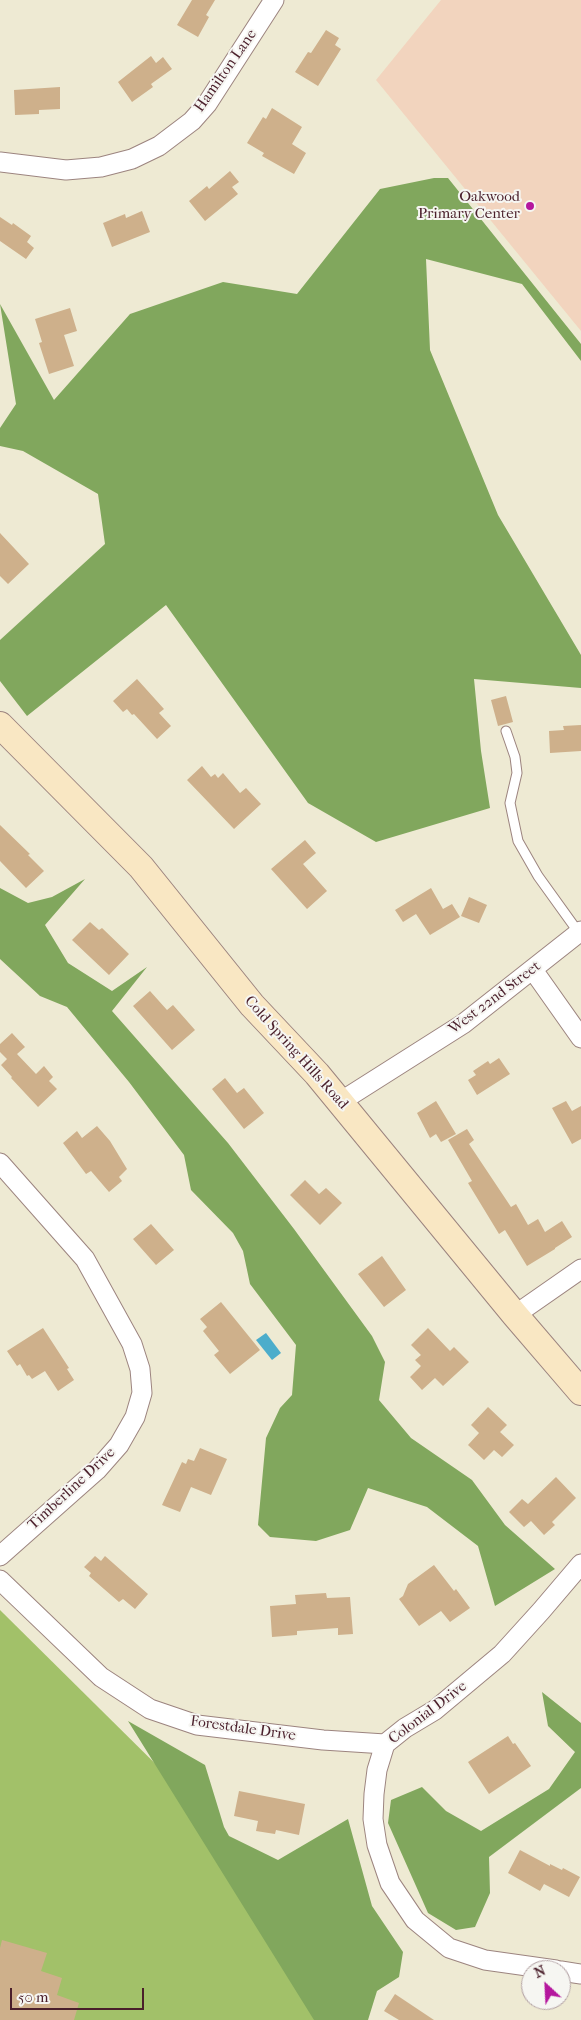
<!DOCTYPE html>
<style>
body{margin:0}
#map{position:relative;width:581px;height:2020px;overflow:hidden;background:#eeead3;font-family:"IM FELL French Canon",serif}
canvas{display:block}
.north{position:absolute;left:521px;top:1960px;width:50px;height:50px;box-sizing:border-box;background:#f6f6f2;border:1px solid #b1a0a2;border-radius:50%;rotate:335deg;font-size:14px;font-weight:700;line-height:20px;text-align:center;color:#4a1f2b}
.north::after{content:'';display:block;margin:auto;width:18px;height:22px;background:#b5179e;clip-path:polygon(50% 0,100% 100%,50% 72%,0 100%)}
.scale{position:absolute;left:10px;top:1988px;width:134px;height:22px;box-sizing:border-box;border:2px solid #4a1f2b;border-top:0;padding-left:6px;font-size:15px;line-height:18px;white-space:nowrap;color:#4a1f2b;-webkit-text-stroke:4px #f6f6f2;paint-order:stroke}
</style>
<div id="map">
<canvas width="581" height="2020"></canvas>
<div class="north">N</div>
<div class="scale">50 m</div>
</div>
<script>
const ctx = document.querySelector('canvas').getContext('2d');
ctx.lineJoin = 'round';
function paint(path, color) {
  ctx.fillStyle = color;
  ctx.fill(path, 'evenodd');
}
function poly(rows) {
  const path = new Path2D();
  for (const r of rows) {
    path.moveTo(r[0], r[1]);
    for (let i = 2; i < r.length; i += 2) path.lineTo(r[i], r[i + 1]);
  }
  return path;
}
function trace(path, color, width, dash) {
  ctx.strokeStyle = color;
  ctx.lineWidth = width;
  ctx.lineCap = dash ? 'butt' : 'round';
  ctx.setLineDash(dash || []);
  ctx.stroke(path);
}
function write(font, color, halo, rows, align = 'center') {
  ctx.font = font + ' "IM FELL French Canon",serif';
  ctx.lineWidth = 4;
  ctx.setLineDash([]);
  ctx.textBaseline = 'middle';
  ctx.strokeStyle = halo;
  ctx.fillStyle = color;
  for (const [text, x, y, turn = 0] of rows) {
    ctx.save();
    ctx.translate(x, y);
    ctx.rotate((+turn || 0) * Math.PI / 180);
    ctx.textAlign = isNaN(turn) ? turn : align;
    if (halo) ctx.strokeText(text, 0, 0);
    ctx.fillText(text, 0, 0);
    ctx.restore();
  }
}
paint(poly([
 [441,0,581,0,581,331,376,80]
]), '#f2d4be');
paint(poly([
 [0,1610,194,1802,324,2020,0,2020]
]), '#a2c169');
paint(poly([
 [434,178,448,178,581,344,581,361,522,284,426,259,430,350,498,515,581,655,581,688,474,679,481,751,490,808,376,842,308,803,166,605,27,716,0,681,0,640,105,544,98,494,23,451,0,446,0,428,16,404,0,304,54,400,130,314,223,282,297,294,380,189],
 [85,879,45,925,68,963,112,991,147,967,112,1011,228,1143,294,1229,372,1336,385,1362,379,1400,411,1438,472,1480,505,1525,555,1569,495,1606,478,1546,427,1507,368,1488,350,1530,316,1541,270,1537,258,1525,266,1438,280,1408,292,1395,296,1345,250,1284,243,1251,233,1233,191,1190,184,1155,129,1082,67,1007,40,996,0,959,0,888,28,903,52,897],
 [542,1692,581,1723,581,1788,489,1857,490,1893,475,1927,456,1930,428,1913,388,1823,391,1800,422,1787,446,1811,481,1831,549,1789,575,1752,548,1726],
 [128,1721,205,1765,224,1827,229,1836,278,1860,348,1819,372,1906,403,1952,399,1977,377,1991,368,2020,314,2020]
]), '#81a75d');
paint(poly([
 [266,1333,281,1353,272,1360,256,1340]
]), '#4cadcb');
paint(poly([
 [192,0,215,0,206,15,209,17,198,37,177,25],
 [326,30,339,38,335,45,341,49,318,86,295,72,308,52,311,53],
 [151,56,156,63,163,57,172,69,151,84,153,87,132,102,118,82],
 [60,87,60,109,39,110,39,114,15,115,14,90],
 [272,108,302,127,292,144,306,153,294,174,262,156,264,153,247,143,263,117,266,119],
 [230,171,239,182,232,187,238,194,205,221,189,201,207,186,209,189],
 [142,211,150,232,112,247,103,223,125,214,126,218],
 [0,217,12,225,13,223,31,236,27,242,34,248,26,259,0,241],
 [70,308,77,331,64,335,74,366,49,374,39,343,42,342,35,319],
 [0,533,29,564,8,584,0,576],
 [137,679,164,709,159,713,171,726,157,739,134,714,132,715,127,709,123,712,113,701],
 [506,696,513,722,498,726,491,700],
 [581,725,581,751,550,753,549,731,564,730,563,726],
 [202,766,211,777,215,774,218,778,223,773,240,793,246,788,261,804,234,829,187,780],
 [0,825,30,854,28,855,44,871,26,888,0,861],
 [305,840,316,853,303,864,327,891,307,909,271,869],
 [431,888,443,909,452,904,460,917,430,935,416,914,403,922,395,910],
 [469,897,487,905,479,923,461,916],
 [90,922,99,930,102,928,129,954,109,975,72,940],
 [150,991,167,1010,173,1005,195,1030,172,1050,133,1006],
 [12,1033,25,1047,17,1054,36,1074,44,1066,53,1077,49,1081,57,1089,38,1107,11,1078,12,1077,1,1065,7,1059,0,1052,0,1044],
 [499,1058,510,1074,477,1095,468,1080,476,1075,473,1071,488,1061,490,1064],
 [225,1078,237,1093,244,1088,264,1113,244,1129,212,1089],
 [436,1101,456,1134,441,1142,436,1134,430,1138,417,1113],
 [566,1101,572,1111,581,1106,581,1139,572,1144,552,1108],
 [97,1126,110,1141,127,1169,119,1177,122,1181,109,1192,91,1171,86,1174,63,1143,77,1131,82,1138],
 [467,1129,474,1140,469,1144,511,1207,516,1204,528,1225,538,1219,545,1232,562,1221,572,1237,555,1248,555,1249,527,1266,505,1230,499,1234,468,1183,472,1181,448,1140],
 [305,1180,319,1194,326,1188,342,1203,320,1225,290,1195],
 [151,1224,174,1250,156,1265,133,1239],
 [382,1256,406,1290,384,1307,358,1274],
 [221,1302,260,1350,230,1374,214,1355,219,1351,203,1331,207,1327,200,1319],
 [43,1328,69,1368,67,1369,74,1380,58,1391,45,1371,32,1379,29,1375,27,1376,20,1364,17,1366,7,1351],
 [428,1328,450,1351,454,1347,469,1362,443,1386,435,1378,422,1390,410,1377,421,1366,415,1360,421,1355,411,1345],
 [488,1407,507,1425,500,1432,514,1445,502,1457,494,1450,484,1460,468,1445,479,1433,471,1425],
 [200,1448,227,1459,211,1495,191,1487,180,1512,162,1505,182,1462,186,1464,188,1459,194,1461],
 [556,1477,576,1498,552,1522,555,1525,544,1535,531,1521,524,1527,509,1512,522,1499,528,1504],
 [95,1556,101,1561,105,1556,148,1594,135,1609,123,1599,119,1602,89,1576,91,1573,84,1567],
 [434,1565,454,1591,456,1589,470,1608,450,1622,441,1611,419,1626,399,1599,403,1596,408,1584],
 [326,1593,327,1598,350,1597,353,1634,338,1635,338,1628,297,1631,297,1635,272,1637,270,1606,296,1604,295,1595],
 [508,1736,513,1744,515,1743,531,1766,489,1794,468,1762],
 [239,1791,305,1804,299,1835,276,1830,275,1834,256,1831,258,1821,234,1816],
 [520,1850,550,1866,550,1864,562,1870,563,1868,580,1877,569,1897,544,1884,540,1891,508,1873],
 [2,1940,47,1953,41,1971,62,1978,57,1995,79,2003,74,2020,0,2020,0,1948],
 [395,1994,434,2020,399,2020,384,2011]
]), '#ceb08b');
const lane = poly([
 [506,731,515,757,517,773,510,803,518,841,538,876,579,933]
]);
const street = poly([
 [0,162,66,170,101,167,132,159,159,146,192,121,207,104,274,0],
 [533,970,581,1038],
 [340,1102,463,1024,581,931],
 [0,1163,85,1259,132,1344,140,1369,142,1393,135,1417,119,1445,97,1470,0,1556],
 [515,1315,581,1269],
 [0,1580,101,1677,150,1709,197,1725,323,1740,385,1744],
 [556,1970,485,1960,449,1948,415,1920,390,1883,377,1845,373,1819,374,1794,377,1770,385,1744,405,1728,435,1710,502,1654,541,1611,581,1564],
 [561,1971,581,1974]
]);
const secondary = poly([
 [0,725,141,867,252,1005,317,1074,515,1315,581,1392]
]);
trace(lane, '#9c847f', 11);
trace(street, '#9c847f', 21);
trace(secondary, '#9c847f', 28);
trace(lane, '#fff', 9);
trace(street, '#fff', 19);
trace(secondary, '#f9e7c3', 26);
for (const [x, y, r, color] of [
 [530,206,5,"#b5179e"]
]) {
  const dot = new Path2D();
  dot.arc(x, y, r, 0, 2 * Math.PI);
  ctx.fillStyle = color;
  ctx.fill(dot);
  trace(dot, '#f6f6f2', 2);
}
write('15px', '#4a1f2b', '#f6f6f2', [
 ["Hamilton Lane",226,71,-55],
 ["West 22nd Street",495,998,-37],
 ["Cold Spring Hills Road",296,1053,48],
 ["Timberline Drive",72,1489,-43],
 ["Colonial Drive",428,1713,-37],
 ["Forestdale Drive",243,1729,8]
]);
write('15px', '#4a1f2b', '#f6f6f2', [
 ["Oakwood",520,197],
 ["Primary Center",520,214]
], 'right');
</script>
